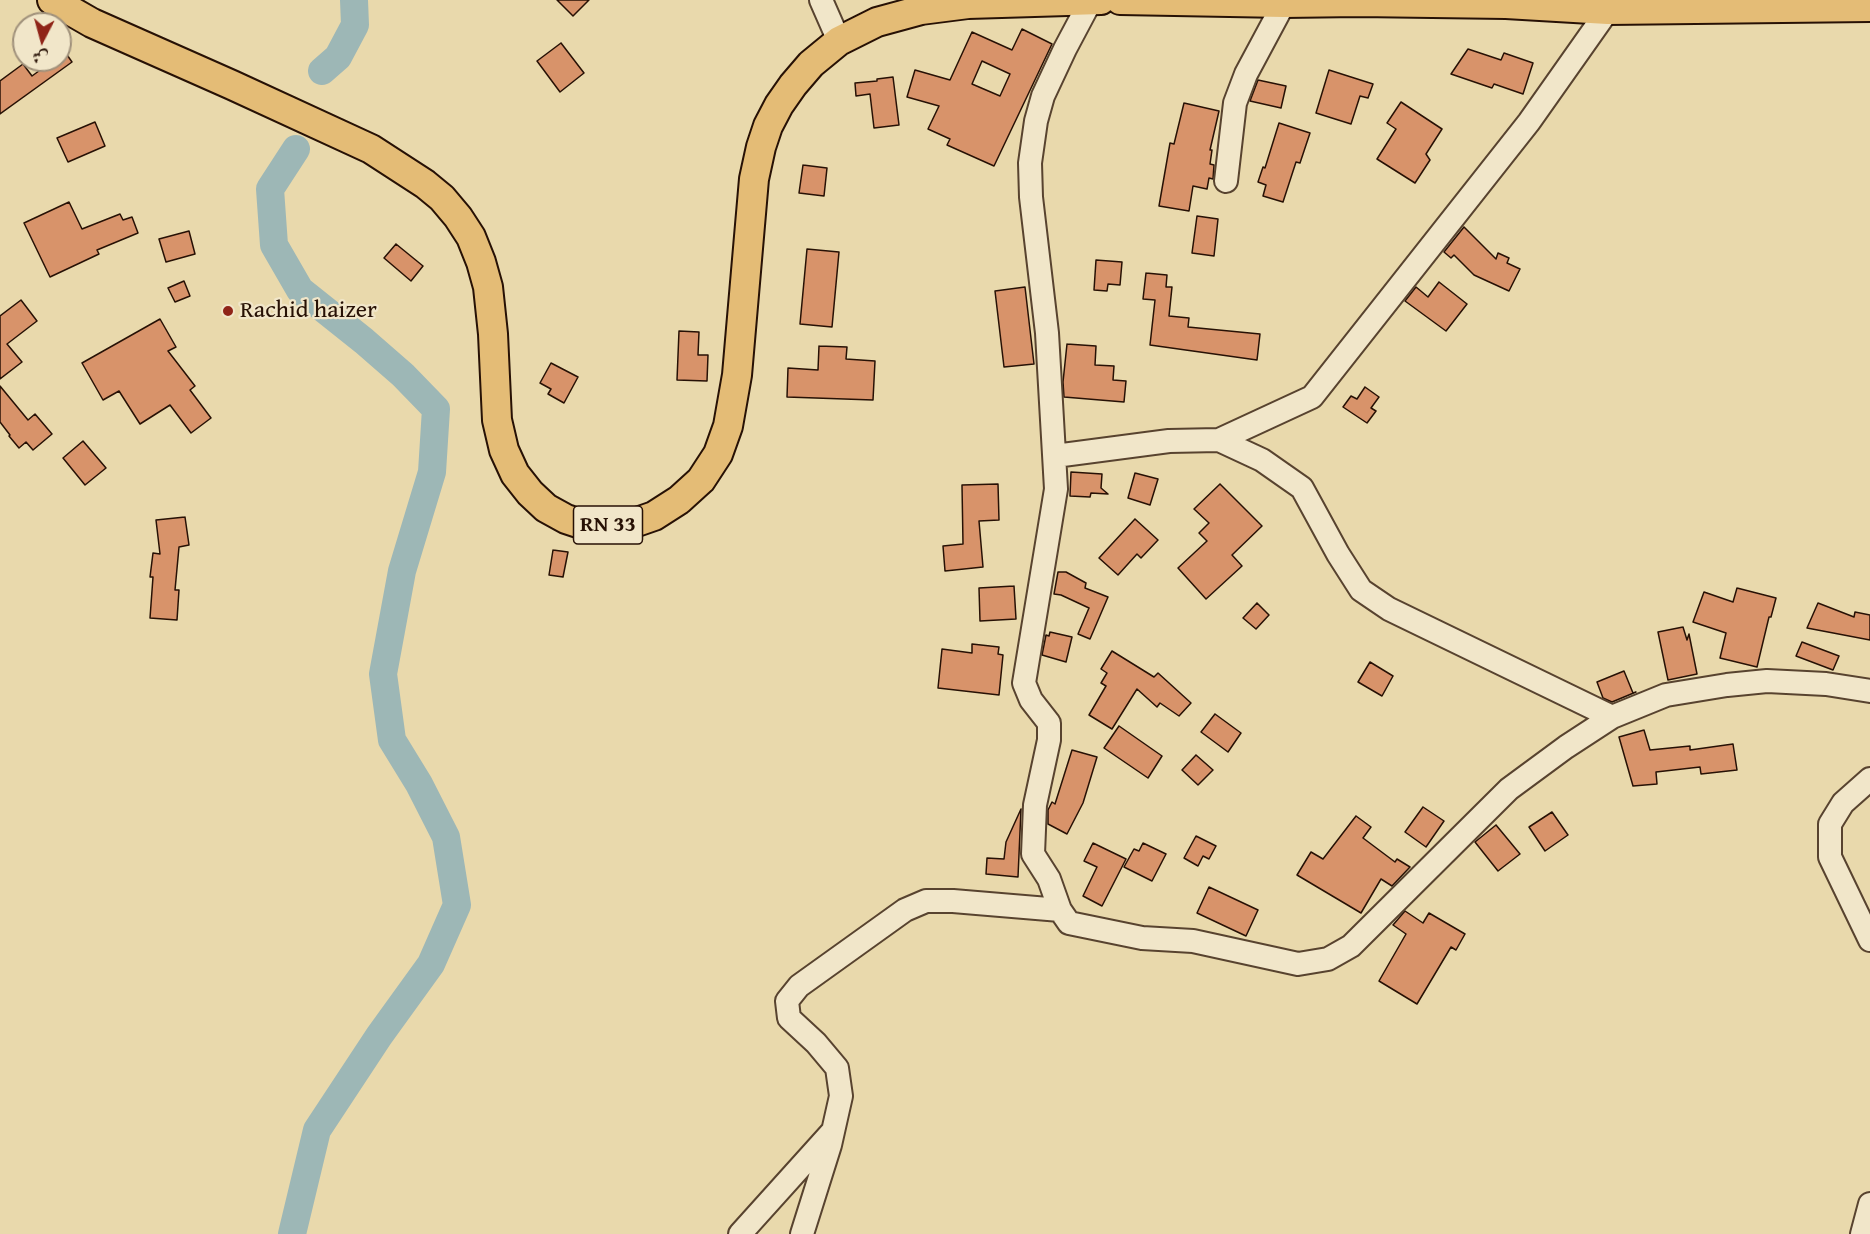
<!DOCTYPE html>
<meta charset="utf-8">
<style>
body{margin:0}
#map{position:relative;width:1870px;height:1234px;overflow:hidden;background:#e9d9ac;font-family:"Gentium Book Plus",Amiri,serif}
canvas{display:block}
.north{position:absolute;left:12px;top:12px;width:60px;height:60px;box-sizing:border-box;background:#f1e6c9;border:2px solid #a0917b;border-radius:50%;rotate:186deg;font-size:16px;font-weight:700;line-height:24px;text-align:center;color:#271105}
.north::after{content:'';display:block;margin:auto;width:21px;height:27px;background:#8f2418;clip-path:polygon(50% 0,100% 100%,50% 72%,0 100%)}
</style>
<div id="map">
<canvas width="1870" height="1234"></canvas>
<div class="north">ش</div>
</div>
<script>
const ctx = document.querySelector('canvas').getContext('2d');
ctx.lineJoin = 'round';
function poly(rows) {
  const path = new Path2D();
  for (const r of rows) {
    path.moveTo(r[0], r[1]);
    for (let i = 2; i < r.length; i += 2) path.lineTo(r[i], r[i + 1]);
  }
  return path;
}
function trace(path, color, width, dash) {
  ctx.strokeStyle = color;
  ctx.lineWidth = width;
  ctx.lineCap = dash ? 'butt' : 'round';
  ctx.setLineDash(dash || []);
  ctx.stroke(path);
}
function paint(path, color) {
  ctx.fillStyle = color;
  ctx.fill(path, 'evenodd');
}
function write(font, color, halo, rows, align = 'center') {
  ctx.font = font + ' "Gentium Book Plus",serif';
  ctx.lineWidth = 4.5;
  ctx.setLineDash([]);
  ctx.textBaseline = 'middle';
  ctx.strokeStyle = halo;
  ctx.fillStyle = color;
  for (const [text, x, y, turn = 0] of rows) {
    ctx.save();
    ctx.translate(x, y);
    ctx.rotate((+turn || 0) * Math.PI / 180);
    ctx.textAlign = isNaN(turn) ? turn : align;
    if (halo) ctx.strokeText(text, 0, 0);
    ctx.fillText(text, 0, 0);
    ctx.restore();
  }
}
trace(poly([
 [322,71,338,57,355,25,354,0],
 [292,1234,317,1130,379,1036,431,964,457,905,446,837,419,784,392,740,383,674,402,571,432,472,436,409,403,375,364,341,300,290,274,245,270,189,296,149]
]), '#9db7b6', 28);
const building = poly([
 [557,0,589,0,573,16,557,0],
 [1022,29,1052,44,994,166,947,145,950,139,928,129,939,106,907,97,915,70,950,80,972,32,1012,50,1022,29],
 [982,61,1010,74,1000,96,972,84,982,61],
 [561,43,584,73,560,92,537,61,561,43],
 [1468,49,1501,60,1504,53,1533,63,1523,94,1494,84,1492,88,1451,74,1468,49],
 [65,52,72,62,0,114,0,81,23,64,32,76,54,60,60,60,60,56,65,52],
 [1329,70,1373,84,1368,98,1360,96,1351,124,1316,113,1329,70],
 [893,77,899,125,874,128,870,94,856,96,855,83,877,81,877,79,893,77],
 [1258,80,1286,86,1281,108,1250,101,1258,80],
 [1401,102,1442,129,1426,154,1430,160,1415,183,1377,159,1396,129,1387,123,1401,102],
 [1184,103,1219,111,1210,150,1212,150,1210,164,1214,165,1213,179,1209,178,1207,189,1193,186,1189,211,1159,206,1170,143,1174,144,1184,103],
 [95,122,105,146,68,162,57,138,95,122],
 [1279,123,1310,133,1300,163,1296,162,1283,202,1263,196,1266,185,1258,182,1263,167,1265,168,1279,123],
 [803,165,827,168,824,196,799,193,803,165],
 [69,202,82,229,120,214,123,220,132,217,138,233,97,250,99,254,50,277,24,223,69,202],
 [1197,216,1218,219,1214,256,1192,253,1197,216],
 [1464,227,1496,259,1498,253,1509,258,1507,263,1520,269,1509,291,1474,275,1454,255,1451,258,1444,252,1464,227],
 [189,231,195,254,166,262,159,239,189,231],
 [396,244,423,266,411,281,384,258,396,244],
 [807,249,839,252,832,327,800,324,807,249],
 [1096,260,1122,262,1120,285,1108,284,1107,291,1094,290,1096,260],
 [1146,273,1167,275,1166,287,1172,287,1169,316,1189,318,1188,327,1260,334,1257,360,1150,345,1155,300,1143,299,1146,273],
 [184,281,190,296,175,302,168,288,184,281],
 [1439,282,1467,304,1446,331,1405,301,1416,287,1428,297,1439,282],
 [1025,287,1034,364,1004,367,995,291,1025,287],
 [21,300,37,321,7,344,22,362,0,379,0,316,21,300],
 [160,319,176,347,168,351,195,386,190,390,211,418,191,433,170,405,140,424,119,391,103,400,82,363,160,319],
 [679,331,699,332,698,355,708,355,707,381,677,380,679,331],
 [1067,344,1096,346,1095,365,1114,366,1113,380,1126,381,1124,402,1064,397,1063,382,1067,344],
 [819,346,847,347,846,359,875,361,873,400,787,397,788,368,818,370,819,346],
 [551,363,578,377,564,403,548,394,551,389,540,383,551,363],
 [0,386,28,420,35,414,52,434,33,450,26,442,19,448,9,436,10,435,0,422,0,386],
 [1365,387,1379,397,1371,408,1376,411,1367,423,1343,407,1351,396,1357,399,1365,387],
 [83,441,106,468,85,485,63,458,83,441],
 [1071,472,1102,474,1101,488,1108,494,1091,493,1090,497,1070,496,1071,472],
 [1135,473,1158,479,1150,505,1128,498,1135,473],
 [998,484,999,520,979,521,983,567,945,571,943,546,963,544,962,485,998,484],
 [1220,484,1262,526,1232,555,1242,566,1206,599,1178,568,1207,541,1199,533,1209,523,1194,509,1220,484],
 [185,517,189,545,179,547,175,590,179,590,177,620,150,618,153,577,150,577,153,553,160,554,156,520,185,517],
 [1135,519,1158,540,1141,558,1137,554,1118,575,1099,558,1135,519],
 [553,550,568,552,563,577,549,575,553,550],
 [1058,572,1066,572,1086,583,1085,588,1108,597,1090,639,1078,634,1089,608,1061,595,1054,594,1058,572],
 [1014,586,1016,619,980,621,979,588,1014,586],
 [1737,588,1776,598,1771,617,1769,617,1757,667,1720,658,1726,633,1693,622,1704,592,1733,602,1737,588],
 [1257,603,1269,615,1256,629,1243,618,1257,603],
 [1818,603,1854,617,1855,612,1870,615,1870,640,1807,628,1818,603],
 [1683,627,1687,640,1689,634,1697,674,1668,680,1658,632,1683,627],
 [1050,632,1072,637,1066,662,1042,655,1046,635,1049,636,1050,632],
 [1802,642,1839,656,1833,670,1796,656,1802,642],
 [972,644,999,647,998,654,1003,655,999,695,938,688,942,649,972,653,972,644],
 [1112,651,1154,677,1158,673,1191,703,1179,716,1160,703,1157,707,1137,689,1112,729,1089,715,1106,686,1101,683,1107,673,1101,669,1112,651],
 [1370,662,1393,676,1382,696,1358,682,1370,662],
 [1624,671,1633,693,1636,692,1612,702,1603,698,1597,682,1624,671],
 [1215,714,1241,733,1228,752,1201,732,1215,714],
 [1119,726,1162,756,1148,778,1104,748,1119,726],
 [1644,730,1650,750,1690,746,1690,750,1733,744,1737,770,1701,774,1700,767,1656,772,1657,784,1633,786,1619,737,1644,730],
 [1072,750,1097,757,1083,803,1067,834,1048,824,1048,810,1052,802,1055,804,1072,750],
 [1196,755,1213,770,1198,785,1182,770,1196,755],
 [1423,807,1444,821,1426,847,1405,832,1423,807],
 [1021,809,1018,877,986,874,987,858,1004,859,1006,842,1021,809],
 [1552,812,1568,835,1545,851,1529,827,1552,812],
 [1356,816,1371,827,1363,838,1395,862,1397,859,1410,867,1392,886,1381,879,1361,913,1297,875,1311,852,1323,859,1356,816],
 [1496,825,1520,854,1498,871,1475,842,1496,825],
 [1196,836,1216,846,1209,859,1203,856,1198,866,1184,858,1196,836],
 [1093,843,1126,859,1102,906,1083,896,1097,867,1084,861,1093,843],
 [1143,843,1166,854,1152,881,1124,867,1134,849,1139,851,1143,843],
 [1209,887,1258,910,1246,936,1197,913,1209,887],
 [1405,911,1423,923,1429,913,1465,934,1456,950,1451,947,1417,1004,1379,981,1406,934,1393,925,1405,911]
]);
paint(building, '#d8936a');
trace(building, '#271105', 1.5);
const minor = poly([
 [821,0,839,41],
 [1226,181,1235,103,1246,74,1284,3],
 [1219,440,1312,397,1529,122,1608,10],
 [1055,456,1169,441,1219,440,1262,460,1302,488,1338,554,1361,590,1389,609,1612,717],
 [1870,779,1843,803,1830,824,1830,857,1870,940],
 [1060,910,1049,879,1033,854,1035,805,1049,740,1049,723,1031,700,1024,683,1056,489,1047,333,1031,197,1030,163,1036,121,1043,96,1065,49,1091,0],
 [740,1234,831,1133],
 [802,1234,830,1145,841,1096,837,1068,816,1043,789,1018,787,1001,799,986,905,910,926,901,953,901,1060,910,1069,923,1142,938,1193,941,1298,964,1328,959,1351,946,1509,789,1566,747,1612,717,1666,695,1727,685,1767,681,1826,684,1870,691],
 [1862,1234,1870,1204]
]);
const major = poly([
 [52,0,92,23,232,85,371,149,425,184,442,198,458,217,471,237,481,262,488,287,493,334,497,420,504,450,515,474,530,493,546,508,566,519,584,525,604,525,631,524,654,516,679,500,701,480,718,454,728,426,737,375,754,179,761,147,768,126,779,105,793,85,811,64,839,41,877,22,921,10,968,4,1101,0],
 [1120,0,1284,3,1359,2,1506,4,1608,10,1870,7]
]);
trace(minor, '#58432f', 26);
trace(major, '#271105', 32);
trace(minor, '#f1e6c9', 22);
trace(major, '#e4bc76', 28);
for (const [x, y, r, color] of [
 [228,311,6,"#8f2418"]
]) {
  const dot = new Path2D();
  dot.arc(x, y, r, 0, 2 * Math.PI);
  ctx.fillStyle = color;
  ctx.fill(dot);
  trace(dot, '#f1e6c9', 2);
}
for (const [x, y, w] of [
 [608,525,69]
]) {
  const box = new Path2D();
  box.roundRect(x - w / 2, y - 19, w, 38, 4.5);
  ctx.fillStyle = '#f1e6c9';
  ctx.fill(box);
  trace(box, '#271105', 1.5);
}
write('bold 22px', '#271105', null, [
 ["RN 33",608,525]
]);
write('24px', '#271105', '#f1e6c9', [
 ["Rachid haizer",240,311]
], 'left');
</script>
